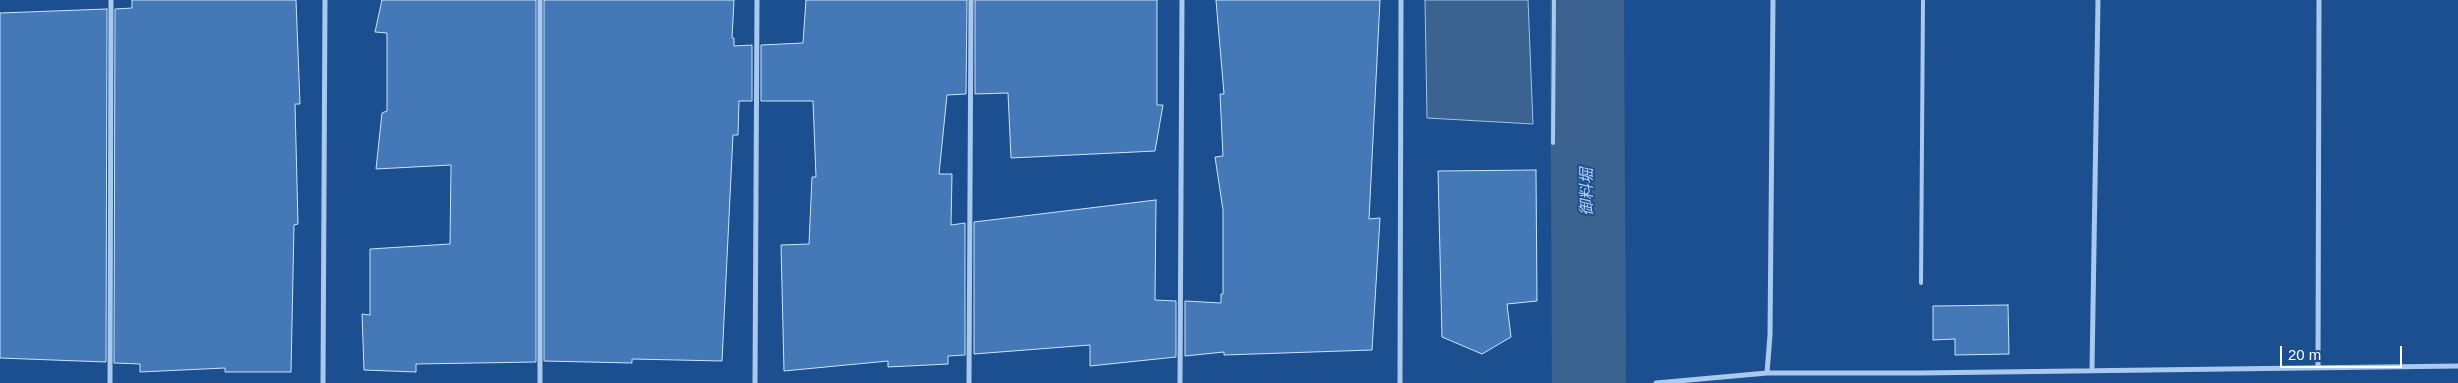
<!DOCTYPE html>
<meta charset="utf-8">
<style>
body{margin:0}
#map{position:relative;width:2458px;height:383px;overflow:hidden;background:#1b4f8f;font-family:Helvetica,sans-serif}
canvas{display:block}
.scale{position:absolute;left:2280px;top:346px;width:122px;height:22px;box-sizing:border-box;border:2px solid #fff;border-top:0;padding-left:6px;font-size:15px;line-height:18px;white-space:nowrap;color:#fff;-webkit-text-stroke:4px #1b4f8f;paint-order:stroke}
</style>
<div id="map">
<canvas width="2458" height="383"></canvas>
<div class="scale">20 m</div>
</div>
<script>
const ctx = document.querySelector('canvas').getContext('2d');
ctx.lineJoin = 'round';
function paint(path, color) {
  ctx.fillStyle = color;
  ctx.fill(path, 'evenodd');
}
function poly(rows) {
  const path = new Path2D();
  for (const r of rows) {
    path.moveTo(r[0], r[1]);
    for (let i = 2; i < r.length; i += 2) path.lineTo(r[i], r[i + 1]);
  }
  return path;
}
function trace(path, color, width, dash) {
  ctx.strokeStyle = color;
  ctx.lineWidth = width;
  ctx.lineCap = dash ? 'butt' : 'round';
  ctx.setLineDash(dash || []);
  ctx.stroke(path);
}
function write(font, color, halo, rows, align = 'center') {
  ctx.font = font + ' Helvetica,"Noto Sans JP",sans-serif';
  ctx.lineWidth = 4;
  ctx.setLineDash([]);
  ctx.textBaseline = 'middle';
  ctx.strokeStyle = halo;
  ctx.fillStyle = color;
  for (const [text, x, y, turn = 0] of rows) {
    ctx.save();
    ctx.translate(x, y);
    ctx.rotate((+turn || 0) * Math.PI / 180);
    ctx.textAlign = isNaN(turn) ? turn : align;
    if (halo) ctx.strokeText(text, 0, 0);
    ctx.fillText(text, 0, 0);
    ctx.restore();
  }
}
const water = poly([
 [1425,0,1528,0,1533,124,1427,118,1425,0]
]);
paint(water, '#3c6290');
trace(water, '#9cc4f0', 1);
trace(poly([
 [1587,0,1589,383]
]), '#3c6290', 74);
const building = poly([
 [132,0,296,0,300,104,295,104,298,224,294,225,291,372,225,372,225,368,140,372,140,364,114,363,115,9,132,8,132,0],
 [382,0,536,0,536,362,416,364,416,372,364,370,362,314,370,315,370,249,450,244,451,165,376,169,382,113,387,111,387,33,375,32,382,0],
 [544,0,734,0,732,38,734,38,734,46,752,45,752,101,739,101,738,135,733,135,722,361,632,359,632,363,544,361,544,0],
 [806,0,967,0,966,94,947,95,939,174,952,174,951,225,965,223,965,355,948,356,948,364,888,367,888,361,784,371,781,245,809,244,812,177,816,177,813,101,761,101,761,45,803,43,806,0],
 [975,0,1157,0,1157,105,1163,105,1155,151,1011,158,1008,93,975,94,975,0],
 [1216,0,1380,0,1369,219,1380,218,1372,350,1224,355,1224,352,1185,356,1185,301,1221,303,1221,294,1223,294,1223,210,1215,157,1223,156,1220,94,1224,94,1216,0],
 [107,9,106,362,0,358,0,13,107,9],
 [1536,170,1537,301,1507,304,1511,337,1482,354,1442,337,1438,171,1536,170],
 [1156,200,1155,300,1176,301,1176,357,1090,366,1090,345,974,354,974,222,1156,200],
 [2008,305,2009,354,1955,355,1955,339,1933,340,1933,306,2008,305]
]);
paint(building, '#4478b7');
trace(building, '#cfe3fa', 1);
trace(poly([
 [1553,143,1554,0],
 [1921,283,1923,0]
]), '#a9c9ee', 4);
trace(poly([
 [2318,368,2319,0],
 [2092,370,2098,0],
 [1767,373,1770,335,1773,0],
 [110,383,111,0],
 [323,383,325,0],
 [540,383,540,0],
 [755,383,757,0],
 [969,383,971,0],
 [1180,383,1182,0],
 [1400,383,1401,0],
 [1656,383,1767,373,1920,373,2458,366]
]), '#a9c9ee', 5);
write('italic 16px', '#b5d3f5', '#1b4f8f', [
 ["御料堀",1588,192,-90]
]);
</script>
